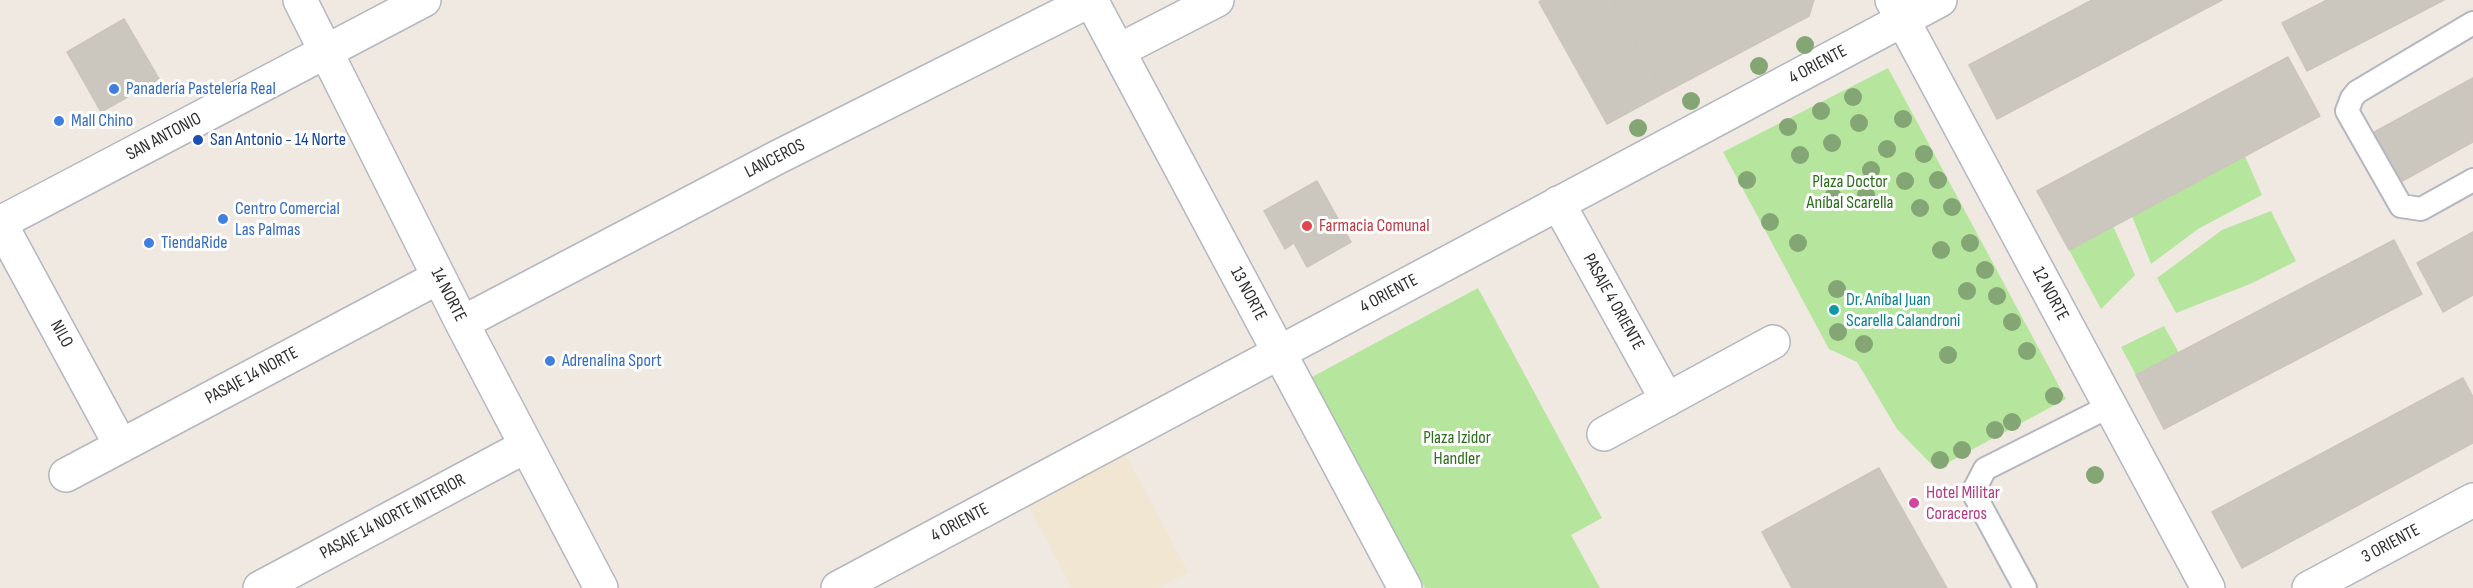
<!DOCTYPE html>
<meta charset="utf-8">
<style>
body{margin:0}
canvas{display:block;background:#efe9e1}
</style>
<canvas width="2473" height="588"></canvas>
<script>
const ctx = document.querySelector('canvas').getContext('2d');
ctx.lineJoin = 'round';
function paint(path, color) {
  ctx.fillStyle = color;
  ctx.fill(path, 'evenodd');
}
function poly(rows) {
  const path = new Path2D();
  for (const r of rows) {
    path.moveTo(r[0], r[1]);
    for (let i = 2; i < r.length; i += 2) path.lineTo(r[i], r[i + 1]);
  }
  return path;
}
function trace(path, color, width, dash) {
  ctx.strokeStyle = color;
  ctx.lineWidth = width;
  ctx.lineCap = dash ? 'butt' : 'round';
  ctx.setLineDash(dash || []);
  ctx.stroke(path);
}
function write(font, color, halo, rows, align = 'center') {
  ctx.font = font + ' "Sofia Sans Condensed",sans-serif';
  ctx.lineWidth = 6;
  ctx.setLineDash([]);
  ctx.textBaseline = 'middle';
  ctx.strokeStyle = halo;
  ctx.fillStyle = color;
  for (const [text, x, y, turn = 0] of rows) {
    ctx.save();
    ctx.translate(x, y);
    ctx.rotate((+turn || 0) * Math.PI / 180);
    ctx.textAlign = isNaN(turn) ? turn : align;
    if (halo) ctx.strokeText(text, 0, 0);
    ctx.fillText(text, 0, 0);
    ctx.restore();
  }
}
paint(poly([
 [1124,451,1188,572,1158,588,1072,588,1027,503]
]), '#f0e6d1');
paint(poly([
 [1888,68,2066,399,1936,469,1897,429,1857,362,1829,349,1723,152],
 [2245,156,2262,195,2198,229,2151,264,2132,216],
 [2271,211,2296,261,2250,284,2176,313,2157,278,2222,230],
 [2113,226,2135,275,2101,309,2069,250],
 [1478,288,1602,518,1571,535,1600,588,1425,588,1312,377],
 [2164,326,2179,353,2136,375,2121,347]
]), '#b6e59e');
const building = poly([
 [1542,0,1612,0,1664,93,1607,124,1539,2,1542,0],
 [1612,0,1814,0,1809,16,1664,93,1612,0],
 [2092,0,2222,0,1997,119,1969,65,2092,0],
 [2327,0,2444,0,2307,71,2282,23,2327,0],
 [124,19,159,79,101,112,67,52,124,19],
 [2288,57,2320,116,2069,250,2037,191,2288,57],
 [2473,78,2473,142,2397,184,2369,135,2473,78],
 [1317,181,1351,242,1307,267,1294,243,1285,249,1264,211,1317,181],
 [2473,232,2473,295,2443,312,2417,263,2473,232],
 [2394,240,2422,294,2164,429,2136,375,2394,240],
 [2463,378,2473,397,2473,443,2242,568,2212,512,2463,378],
 [1879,468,1947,588,1792,588,1762,532,1879,468]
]);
paint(building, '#cbc7bf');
trace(building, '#cbc5ba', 1.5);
const service = poly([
 [2473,23,2357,92,2352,98,2347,111,2401,206,2421,209,2473,180],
 [2025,588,1973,492,1985,469,2110,406]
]);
const minor = poly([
 [300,0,462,323,601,588],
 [1091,0,1405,588],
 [1892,0,2208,588],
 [1118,51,1217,0],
 [1558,203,1667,400],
 [0,223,121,446],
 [462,323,778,157,1091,0],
 [1604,434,1773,342],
 [66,475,439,277],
 [260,588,526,446],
 [838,588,1940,0],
 [2309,588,2473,500]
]);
const secondary = poly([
 [0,223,424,0]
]);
trace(service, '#b4b7c1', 26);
trace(minor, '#b4b7c1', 36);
trace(secondary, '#b4b7c1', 36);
trace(service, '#fff', 22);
trace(minor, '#fff', 33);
trace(secondary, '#fff', 33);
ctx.fillStyle = '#84a574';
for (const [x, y] of [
 [1805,45],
 [1759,66],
 [1853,97],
 [1691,101],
 [1821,111],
 [1903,119],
 [1859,123],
 [1788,127],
 [1638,128],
 [1832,143],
 [1887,149],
 [1924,154],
 [1800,155],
 [1871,170],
 [1747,180],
 [1938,180],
 [1905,181],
 [1866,195],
 [1833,197],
 [1952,207],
 [1920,208],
 [1770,222],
 [1798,243],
 [1970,243],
 [1941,250],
 [1985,270],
 [1837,289],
 [1967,291],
 [1997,296],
 [2012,322],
 [1838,332],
 [1864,344],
 [2027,351],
 [1948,355],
 [2054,396],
 [2012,422],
 [1995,430],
 [1962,450],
 [1940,460],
 [2095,475]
]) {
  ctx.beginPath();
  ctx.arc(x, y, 9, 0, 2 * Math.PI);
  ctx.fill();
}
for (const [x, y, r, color] of [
 [114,89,6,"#3f7fe0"],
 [59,121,6,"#3f7fe0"],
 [198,140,6,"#1a4fb4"],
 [223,219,6,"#3f7fe0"],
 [1307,226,6,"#e0444e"],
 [149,243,6,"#3f7fe0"],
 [1834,310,6,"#0f9aa8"],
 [550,361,6,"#3f7fe0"],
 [1914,503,6,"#d1479c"]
]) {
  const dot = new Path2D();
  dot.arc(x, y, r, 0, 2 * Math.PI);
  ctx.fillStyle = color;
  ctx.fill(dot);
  trace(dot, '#fff', 2);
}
write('18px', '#2e2e2e', '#fff', [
 ["4 ORIENTE",1818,65,-28],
 ["SAN ANTONIO",164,137,-28],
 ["LANCEROS",775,159,-27],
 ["13 NORTE",1248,294,62],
 ["4 ORIENTE",1389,294,-28],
 ["12 NORTE",2050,294,62],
 ["14 NORTE",448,295,63],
 ["PASAJE 4 ORIENTE",1613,302,61],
 ["NILO",61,334,61],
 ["PASAJE 14 NORTE",252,376,-28],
 ["PASAJE 14 NORTE INTERIOR",393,517,-28],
 ["4 ORIENTE",960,523,-28],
 ["3 ORIENTE",2391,544,-28]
]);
write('18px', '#366cbe', '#fff', [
 ["Panadería Pastelería Real",126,89],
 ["Mall Chino",71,121],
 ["Centro Comercial",235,209],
 ["Las Palmas",235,230],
 ["TiendaRide",161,243],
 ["Adrenalina Sport",562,361]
], 'left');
write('18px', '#164399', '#fff', [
 ["San Antonio - 14 Norte",210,140]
], 'left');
write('18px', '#2c6e1b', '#fff', [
 ["Plaza Doctor",1850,182],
 ["Aníbal Scarella",1850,203],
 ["Plaza Izidor",1457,438],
 ["Handler",1457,459]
]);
write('18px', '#be3a42', '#fff', [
 ["Farmacia Comunal",1319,226]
], 'left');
write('18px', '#0d838f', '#fff', [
 ["Dr. Aníbal Juan",1846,300],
 ["Scarella Calandroni",1846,321]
], 'left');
write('18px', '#b23c85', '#fff', [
 ["Hotel Militar",1926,493],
 ["Coraceros",1926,514]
], 'left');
</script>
